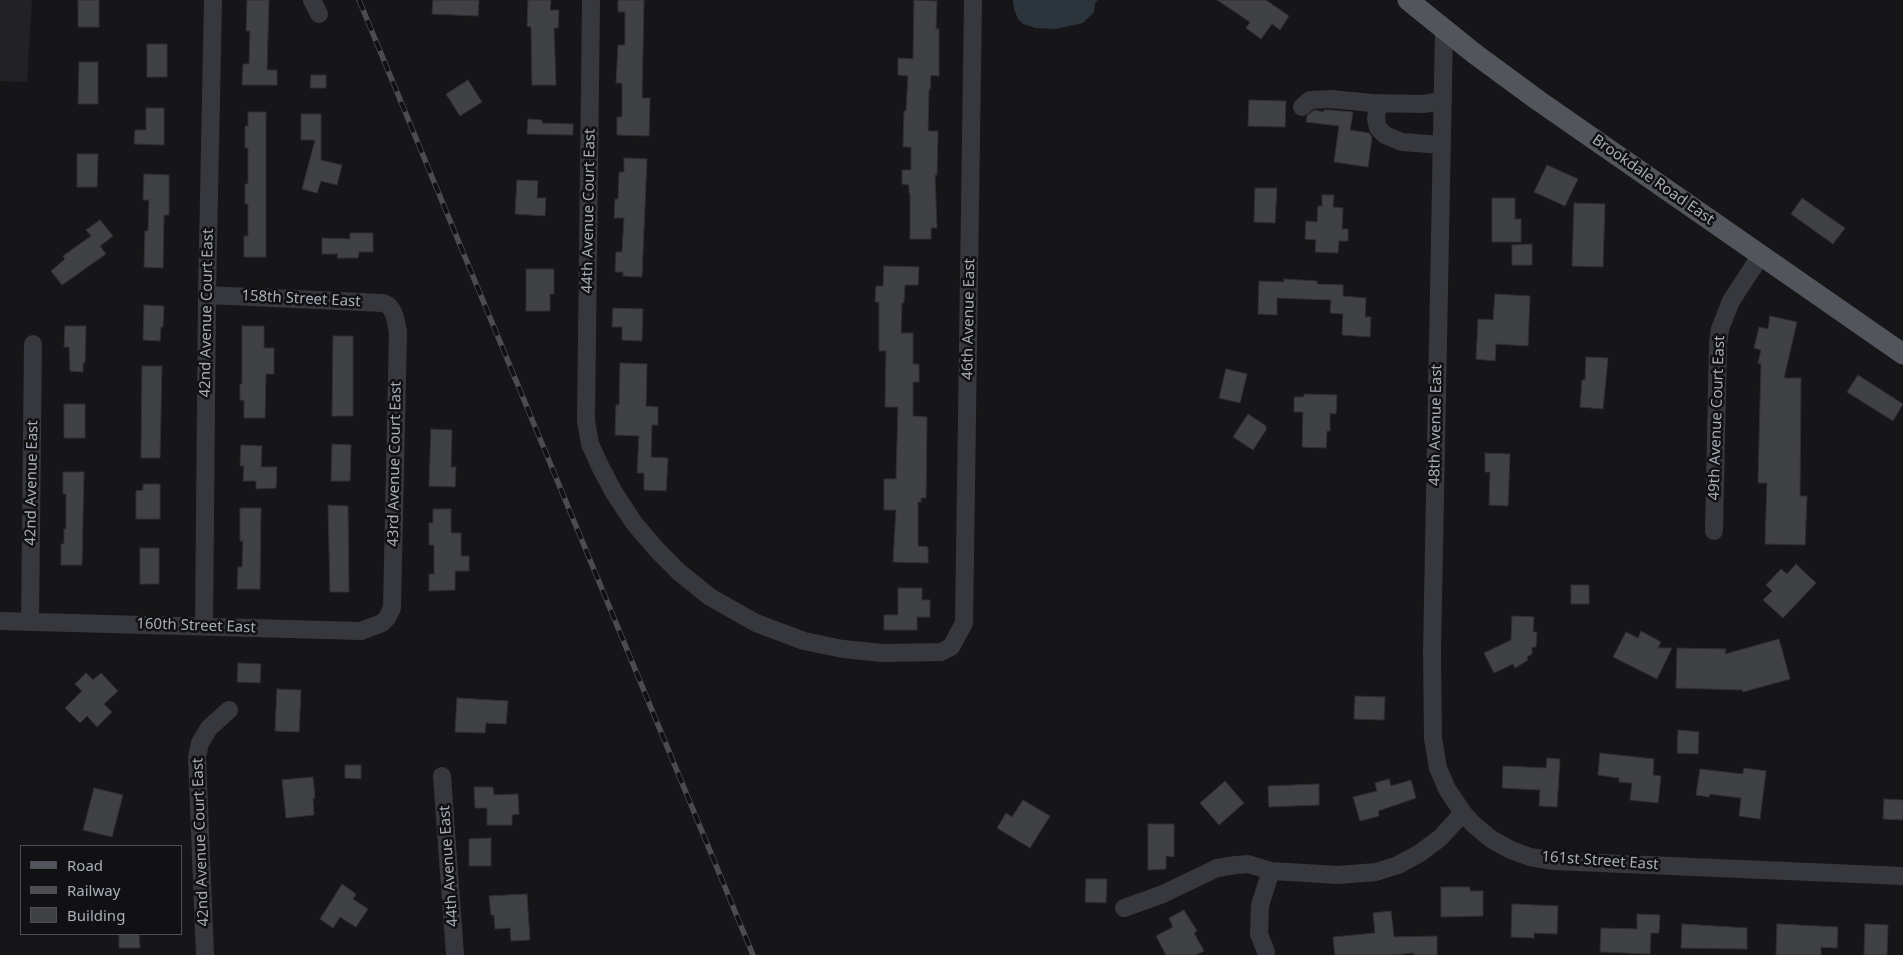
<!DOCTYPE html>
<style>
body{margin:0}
#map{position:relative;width:1903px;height:955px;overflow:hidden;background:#161618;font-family:"Noto Sans",sans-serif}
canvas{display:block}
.legend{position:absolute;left:20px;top:845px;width:162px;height:90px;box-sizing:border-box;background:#111113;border:1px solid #4d4f55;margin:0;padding:6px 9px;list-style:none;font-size:15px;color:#a8adb8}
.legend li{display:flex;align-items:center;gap:10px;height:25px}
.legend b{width:25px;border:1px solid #4d4f55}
</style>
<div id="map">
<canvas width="1903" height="955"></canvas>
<ul class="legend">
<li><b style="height:6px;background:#53555c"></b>Road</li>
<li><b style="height:6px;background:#4a4c52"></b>Railway</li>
<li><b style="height:14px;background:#404145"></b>Building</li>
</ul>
</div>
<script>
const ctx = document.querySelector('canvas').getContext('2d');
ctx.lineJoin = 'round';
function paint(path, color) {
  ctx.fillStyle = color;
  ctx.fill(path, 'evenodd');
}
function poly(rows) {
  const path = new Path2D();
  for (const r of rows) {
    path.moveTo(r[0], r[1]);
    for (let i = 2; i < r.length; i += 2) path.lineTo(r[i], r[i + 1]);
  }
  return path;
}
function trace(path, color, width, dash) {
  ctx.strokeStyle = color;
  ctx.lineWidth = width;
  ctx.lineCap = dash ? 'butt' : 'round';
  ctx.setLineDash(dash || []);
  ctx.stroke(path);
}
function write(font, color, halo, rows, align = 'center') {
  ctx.font = font + ' "Noto Sans",sans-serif';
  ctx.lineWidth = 5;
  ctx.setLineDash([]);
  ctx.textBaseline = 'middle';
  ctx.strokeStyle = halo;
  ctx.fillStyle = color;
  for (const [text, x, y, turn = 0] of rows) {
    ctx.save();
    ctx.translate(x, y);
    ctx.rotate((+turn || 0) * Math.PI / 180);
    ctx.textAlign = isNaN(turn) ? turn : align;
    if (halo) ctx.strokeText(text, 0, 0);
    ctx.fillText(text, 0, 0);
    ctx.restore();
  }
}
paint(poly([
 [0,0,32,0,27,82,0,81]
]), '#222225');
paint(poly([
 [1013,0,1098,0,1095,3,1094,12,1083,23,1056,29,1036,28,1023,24,1018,19,1014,9]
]), '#2c353c');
const building = poly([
 [78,0,99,0,99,27,78,27,78,0],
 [247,0,269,0,267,70,277,70,277,85,242,85,243,64,249,64,250,31,246,31,247,0],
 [433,0,479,0,478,16,432,14,433,0],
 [528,0,551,0,550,10,559,10,558,28,554,28,556,85,532,85,531,27,527,26,528,0],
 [618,0,644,0,642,98,650,98,649,136,617,135,617,117,622,117,622,83,616,83,618,45,625,45,625,12,618,12,618,0],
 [914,0,937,1,936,29,939,29,939,76,931,75,930,90,929,89,928,131,938,131,937,175,935,175,937,228,931,228,931,239,910,239,910,193,909,193,909,185,902,184,902,170,911,170,911,147,903,147,904,111,906,111,908,76,898,75,898,58,913,59,914,0],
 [1217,0,1266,0,1289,16,1280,30,1272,24,1261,39,1246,28,1250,22,1217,0],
 [147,44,167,44,167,77,147,77,147,44],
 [79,62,98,62,98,104,78,104,79,62],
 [311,75,326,75,326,88,310,88,311,75],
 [468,80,482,102,460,116,446,94,468,80],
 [1249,100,1286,101,1285,127,1248,126,1249,100],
 [146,108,164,108,164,145,134,144,135,130,146,130,146,108],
 [1314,110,1324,112,1324,110,1331,110,1353,112,1350,130,1369,133,1372,137,1368,167,1334,162,1339,126,1306,122,1307,116,1314,110],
 [248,112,266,112,266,257,244,257,244,236,248,236,248,204,245,204,245,184,248,184,248,148,245,148,245,126,248,126,248,112],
 [301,114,321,114,321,160,342,165,337,185,321,181,317,193,302,189,315,140,301,140,301,114],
 [528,119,542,120,542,123,573,124,573,135,527,134,528,119],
 [77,154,98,154,97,187,77,187,77,154],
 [624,158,647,159,642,277,623,276,623,272,615,272,616,252,622,252,624,218,614,218,615,199,618,199,619,172,624,172,624,158],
 [1547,165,1578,179,1565,206,1534,192,1547,165],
 [144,174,169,175,169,215,164,215,163,268,144,267,145,231,148,231,149,200,143,200,144,174],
 [517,180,538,181,537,198,546,198,545,216,515,214,517,180],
 [1255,188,1277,188,1275,223,1254,222,1255,188],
 [1322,195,1334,195,1333,207,1343,208,1342,229,1348,229,1348,241,1339,241,1338,253,1315,252,1316,240,1305,239,1306,221,1317,222,1318,206,1322,206,1322,195],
 [1492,198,1515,198,1515,219,1521,219,1521,242,1492,242,1492,198],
 [1802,198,1845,228,1833,244,1791,214,1802,198],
 [1574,203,1605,204,1603,267,1572,266,1574,203],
 [100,220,113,236,100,246,106,254,62,285,51,271,65,259,63,256,91,236,86,230,100,220],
 [350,233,373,233,373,252,359,252,358,258,337,258,338,254,322,254,322,238,350,239,350,233],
 [1532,244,1532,265,1512,265,1512,245,1532,244],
 [884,266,919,267,918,285,905,285,904,303,902,303,901,333,913,333,913,364,919,364,919,382,913,382,913,416,927,417,926,498,921,498,921,502,918,502,918,546,928,547,928,563,893,562,896,510,884,510,884,479,896,479,898,407,885,407,886,351,879,351,879,302,875,302,876,286,883,286,884,266],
 [526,269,554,269,554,294,550,294,550,311,526,311,526,269],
 [1284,279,1317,281,1317,284,1343,285,1343,296,1366,298,1365,317,1371,317,1370,337,1342,335,1343,314,1330,313,1331,300,1277,298,1277,315,1258,314,1259,281,1284,282,1284,279],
 [1495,294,1530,296,1528,346,1496,344,1495,361,1476,359,1478,319,1493,320,1495,294],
 [144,305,164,306,163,327,161,327,160,341,143,340,144,305],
 [613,308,643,309,642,341,622,340,622,327,612,327,613,308],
 [1770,316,1797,322,1784,378,1801,378,1800,496,1807,496,1805,545,1765,544,1767,483,1758,483,1761,364,1758,363,1761,350,1754,348,1759,327,1768,329,1770,316],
 [65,326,86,326,85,363,83,363,83,372,70,371,69,347,64,347,65,326],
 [242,326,264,326,264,348,274,348,274,374,266,374,265,418,244,418,244,400,240,400,240,384,242,384,242,326],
 [333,336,353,336,353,416,332,416,333,336],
 [1586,357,1608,358,1603,409,1580,407,1582,380,1585,380,1586,357],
 [620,363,647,364,646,406,658,407,658,425,652,425,651,457,668,458,666,491,644,490,644,473,637,473,639,436,615,435,616,405,619,405,620,363],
 [142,366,162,366,160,458,141,458,142,366],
 [1226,369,1247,374,1240,403,1219,398,1226,369],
 [1858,375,1903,404,1893,421,1847,392,1858,375],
 [1304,394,1337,395,1336,414,1330,413,1330,431,1327,431,1326,448,1302,447,1303,412,1294,412,1294,397,1304,397,1304,394],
 [64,404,85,404,85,438,64,438,64,404],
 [1248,414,1266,426,1266,430,1253,450,1233,437,1248,414],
 [431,429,452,430,451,467,456,467,455,487,429,486,431,429],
 [332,444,351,445,350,481,331,481,332,444],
 [241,445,262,446,261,467,277,467,276,488,256,489,256,481,243,481,244,466,240,466,241,445],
 [1485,453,1510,454,1508,506,1489,505,1490,472,1485,472,1485,453],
 [63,472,84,472,82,565,61,565,61,544,64,544,64,529,66,529,66,494,63,494,63,472],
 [143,484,160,484,160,519,136,519,136,491,143,490,143,484],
 [328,505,348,506,349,592,330,592,328,505],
 [240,508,261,508,260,589,237,589,238,567,242,567,243,541,240,541,240,508],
 [433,509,451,509,451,533,461,533,461,556,469,556,469,571,455,571,455,590,429,591,429,574,434,574,434,545,429,545,429,523,433,523,433,509],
 [140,548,159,548,159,584,140,584,140,548],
 [1796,564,1816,583,1783,618,1763,600,1772,591,1766,585,1781,569,1787,574,1796,564],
 [1571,585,1589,585,1589,604,1571,604,1571,585],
 [898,588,922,588,922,600,930,600,930,617,917,617,917,630,884,630,884,615,898,615,898,588],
 [1512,616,1534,617,1533,632,1537,632,1536,647,1532,647,1532,654,1527,657,1528,660,1515,668,1513,664,1494,673,1484,653,1511,640,1512,616],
 [1641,631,1661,642,1658,648,1672,648,1657,679,1613,657,1626,632,1638,638,1641,631],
 [1779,639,1790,679,1743,692,1742,690,1676,688,1677,648,1726,649,1725,654,1779,639],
 [238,663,261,664,260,683,237,682,238,663],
 [86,673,93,680,101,673,118,691,104,704,112,712,97,727,87,716,80,723,65,708,82,691,75,684,86,673],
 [277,689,301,690,299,732,275,731,277,689],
 [1355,696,1385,697,1384,720,1354,719,1355,696],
 [457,698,508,701,506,724,486,723,485,733,455,732,457,698],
 [1678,730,1699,732,1698,754,1677,753,1678,730],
 [1600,753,1654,759,1653,775,1661,776,1658,803,1630,800,1632,783,1619,782,1619,778,1598,775,1600,753],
 [1547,758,1560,759,1557,807,1539,806,1540,790,1502,788,1503,766,1546,768,1547,758],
 [345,765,361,765,361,779,345,778,345,765],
 [1744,768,1766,771,1760,819,1739,816,1741,798,1710,794,1709,797,1696,795,1700,769,1743,774,1744,768],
 [313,777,315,798,313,798,314,815,286,818,282,780,313,777],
 [1389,779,1391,786,1411,780,1416,798,1378,811,1379,816,1360,821,1353,797,1377,791,1375,783,1389,779],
 [1225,781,1244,803,1219,825,1200,803,1225,781],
 [1319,784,1319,805,1269,807,1268,786,1319,784],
 [474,787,493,787,494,795,518,794,519,814,512,815,512,825,487,825,487,808,475,808,474,787],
 [94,788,123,795,112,837,83,830,94,788],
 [1884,799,1903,800,1903,820,1883,819,1884,799],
 [1023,800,1050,816,1030,848,997,828,1006,813,1012,817,1023,800],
 [1148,824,1174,824,1174,857,1166,856,1166,869,1148,870,1148,824],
 [491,838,491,866,469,866,469,839,491,838],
 [1086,879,1107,879,1106,903,1085,902,1086,879],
 [342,884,356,894,353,899,368,909,356,927,340,917,333,928,320,919,342,884],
 [1441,887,1470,887,1470,891,1483,891,1483,916,1441,917,1441,887],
 [527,894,530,940,511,941,510,928,495,929,494,915,491,915,489,896,527,894],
 [1512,904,1558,906,1557,934,1534,933,1534,938,1511,937,1512,904],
 [1184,910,1197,931,1194,933,1204,951,1196,955,1166,955,1156,936,1173,927,1169,918,1184,910],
 [1391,911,1394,937,1437,936,1437,955,1414,955,1414,953,1391,955,1335,955,1333,937,1375,933,1373,913,1391,911],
 [1637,914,1660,915,1659,933,1651,933,1650,954,1600,952,1601,928,1637,929,1637,914],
 [1682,924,1747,928,1747,949,1681,948,1682,924],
 [1777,924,1838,927,1837,948,1821,947,1821,955,1776,955,1777,924],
 [1865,924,1888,925,1887,955,1864,955,1865,924],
 [119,934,139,934,140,948,119,948,119,934]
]);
paint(building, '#404145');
trace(building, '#303034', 1);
trace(poly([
 [312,0,319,14],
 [591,0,586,421,590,444,600,466,613,491,634,523,657,550,679,572,710,597,756,623,804,641,843,649,883,653,941,652,951,647,964,623,973,0],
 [1444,30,1432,652,1433,738,1438,768,1447,789,1463,813],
 [1383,103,1377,110,1376,119,1378,128,1385,135,1402,142,1442,145],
 [1302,107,1310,100,1331,99,1372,103,1423,104,1443,101],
 [1714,531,1718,344,1720,329,1731,301,1761,255],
 [0,621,361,631,382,623,387,618,392,608,398,332,395,317,392,310,388,305,383,303,207,295],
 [30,621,33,344],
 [204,626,207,295,213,0],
 [442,776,455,955],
 [1124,908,1163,894,1217,868,1236,865,1248,864,1271,871,1338,875,1376,872,1398,865,1420,853,1440,838,1463,813,1473,824,1491,839,1511,850,1530,857,1554,861,1903,876],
 [1266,952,1259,934,1260,905,1271,871],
 [205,955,197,757,200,743,209,728,229,710]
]), '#37383d', 18);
trace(poly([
 [1408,0,1475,54,1539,101,1903,354]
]), '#53555c', 21);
const rail = poly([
 [359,0,753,955]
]);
trace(rail, '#4a4c52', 5.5);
trace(rail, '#111113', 4, [11]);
write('15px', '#a8adb8', '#111113', [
 ["Brookdale Road East",1653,180,35],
 ["44th Avenue Court East",589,211,-89],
 ["158th Street East",301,299,3],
 ["42nd Avenue Court East",207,313,-89],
 ["46th Avenue East",969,319,-89],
 ["49th Avenue Court East",1717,418,-88],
 ["48th Avenue East",1436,425,-89],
 ["43rd Avenue Court East",395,464,-89],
 ["42nd Avenue East",32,483,-89],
 ["160th Street East",196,626,2],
 ["42nd Avenue Court East",201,842,-92],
 ["161st Street East",1600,861,4],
 ["44th Avenue East",449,866,-94]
]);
</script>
